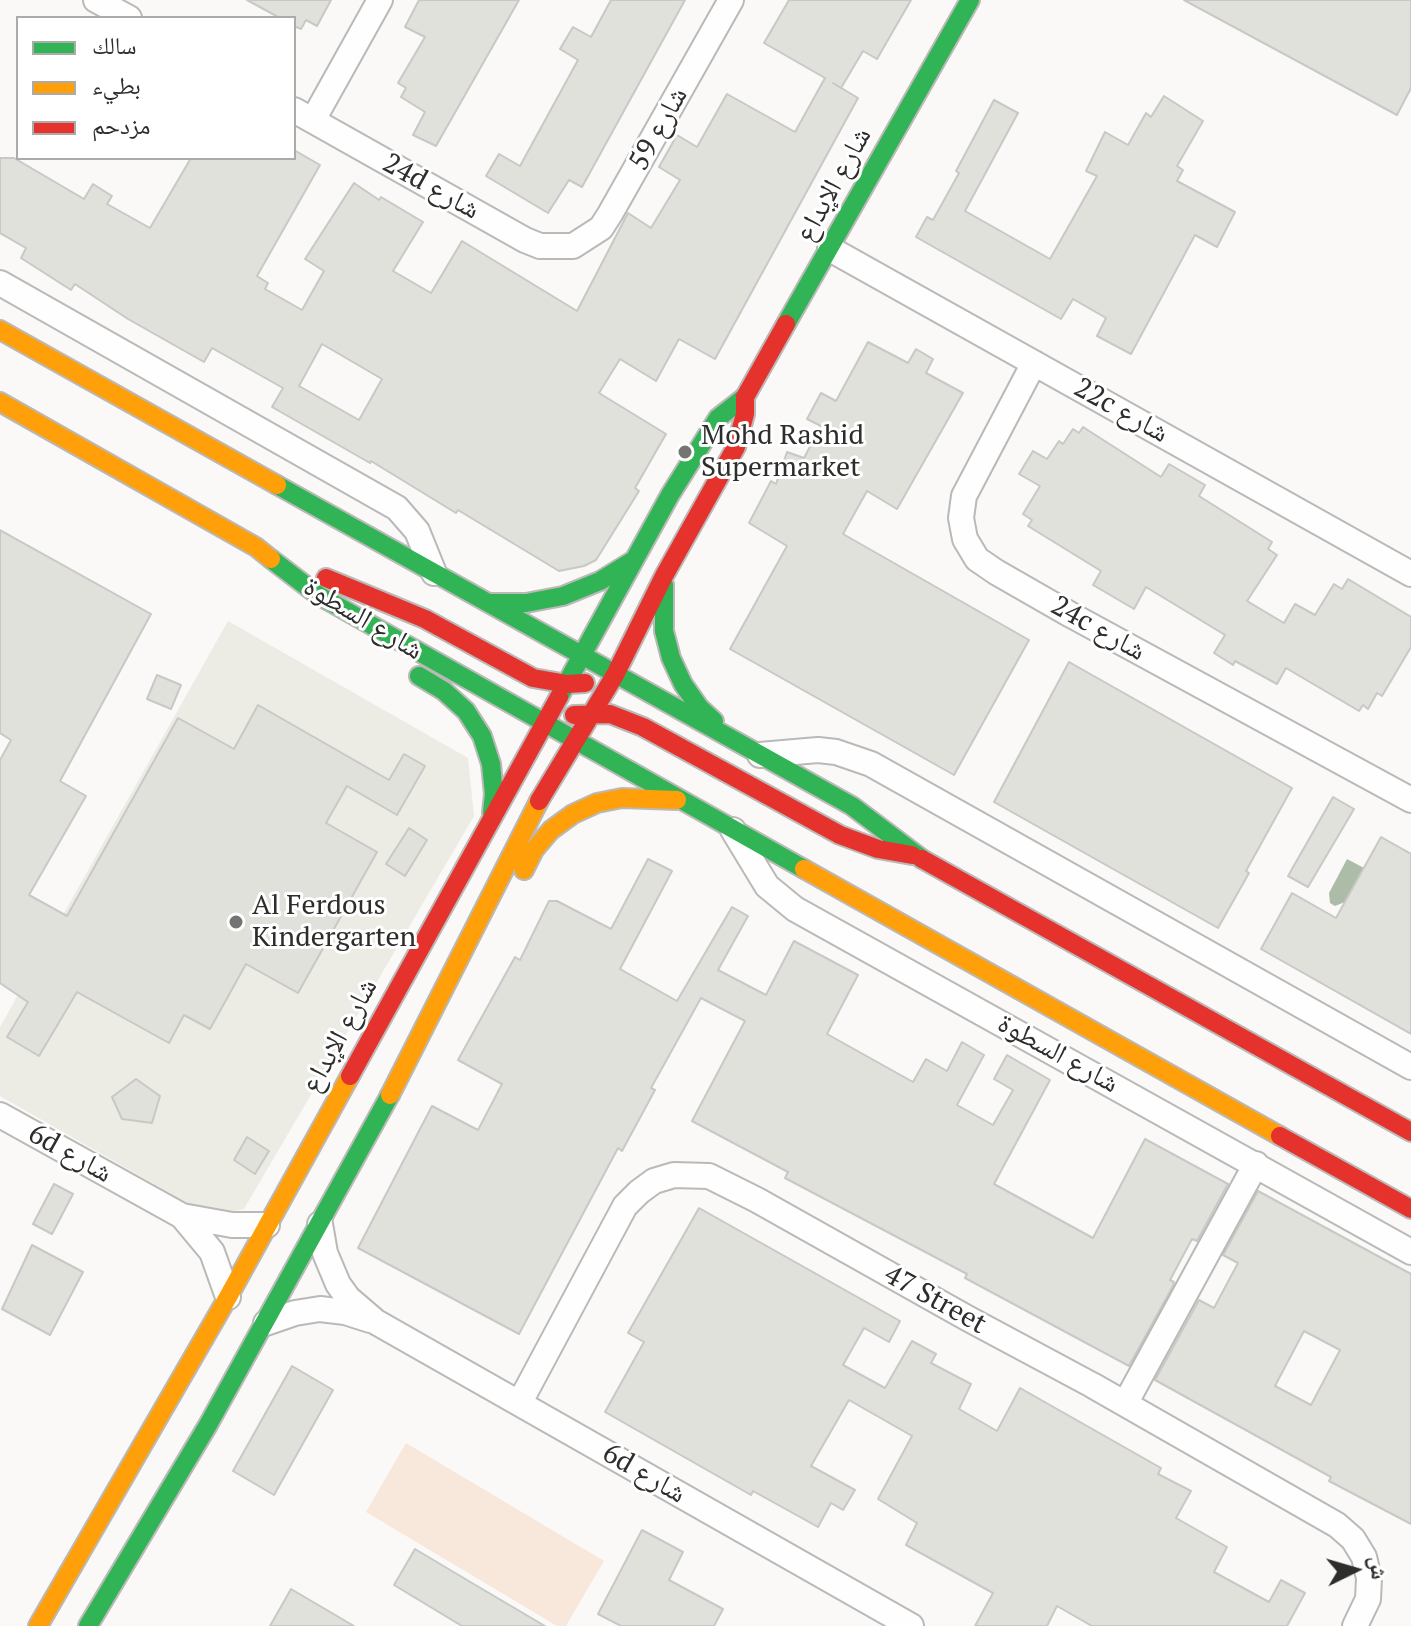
<!DOCTYPE html>
<meta charset="utf-8">
<style>
body{margin:0}
#map{position:relative;width:1411px;height:1626px;overflow:hidden;background:#faf9f8;font-family:"PT Serif","Noto Naskh Arabic",serif}
canvas{display:block}
.legend{position:absolute;left:16px;top:16px;width:280px;height:144px;box-sizing:border-box;background:#fff;border:2px solid #ababab;margin:0;padding:10px 14px;list-style:none;font-size:24px;color:#2d2d2c}
.legend li{display:flex;align-items:center;gap:16px;height:40px}
.legend b{width:40px;border:2px solid #ababab}
.north{position:absolute;left:1315px;top:1530px;width:80px;height:80px;-webkit-text-stroke:6px #fff;paint-order:stroke;rotate:85deg;font-size:22px;font-weight:700;line-height:32px;text-align:center;color:#2d2d2c}
.north::after{content:'';display:block;margin:auto;width:28px;height:36px;background:#2d2d2c;clip-path:polygon(50% 0,100% 100%,50% 72%,0 100%)}
</style>
<div id="map">
<canvas width="1411" height="1626"></canvas>
<ul class="legend">
<li><b style="height:10px;background:#30b455"></b>سالك</li>
<li><b style="height:10px;background:#ff9f0a"></b>بطيء</li>
<li><b style="height:10px;background:#e5322d"></b>مزدحم</li>
</ul>
<div class="north">ش</div>
</div>
<script>
const ctx = document.querySelector('canvas').getContext('2d');
ctx.lineJoin = 'round';
function paint(path, color) {
  ctx.fillStyle = color;
  ctx.fill(path, 'evenodd');
}
function poly(rows) {
  const path = new Path2D();
  for (const r of rows) {
    path.moveTo(r[0], r[1]);
    for (let i = 2; i < r.length; i += 2) path.lineTo(r[i], r[i + 1]);
  }
  return path;
}
function trace(path, color, width, dash) {
  ctx.strokeStyle = color;
  ctx.lineWidth = width;
  ctx.lineCap = dash ? 'butt' : 'round';
  ctx.setLineDash(dash || []);
  ctx.stroke(path);
}
function write(font, color, halo, rows, align = 'center') {
  ctx.font = font + ' "PT Serif","Noto Naskh Arabic",serif';
  ctx.lineWidth = 6;
  ctx.setLineDash([]);
  ctx.textBaseline = 'middle';
  ctx.strokeStyle = halo;
  ctx.fillStyle = color;
  for (const [text, x, y, turn = 0] of rows) {
    ctx.save();
    ctx.translate(x, y);
    ctx.rotate((+turn || 0) * Math.PI / 180);
    ctx.textAlign = isNaN(turn) ? turn : align;
    if (halo) ctx.strokeText(text, 0, 0);
    ctx.fillText(text, 0, 0);
    ctx.restore();
  }
}
paint(poly([
 [228,621,468,758,474,816,244,1209,210,1216,0,1096,0,1027]
]), '#ecebe4');
paint(poly([
 [406,1443,604,1561,566,1626,557,1626,366,1512]
]), '#f8e7db');
paint(poly([
 [1347,859,1364,868,1345,902,1335,906,1330,903,1329,893]
]), '#acbca8');
const building = poly([
 [247,0,331,0,317,26,306,20,301,29,294,26,294,18,280,18,247,0],
 [419,0,519,0,436,146,413,135,425,112,401,97,406,88,398,83,425,37,405,27,419,0],
 [611,0,685,0,582,187,569,180,548,213,486,176,499,154,520,166,578,60,560,49,573,27,591,37,611,0],
 [789,0,911,0,877,59,863,51,841,88,833,83,858,98,715,359,679,339,656,381,620,359,599,393,666,434,635,488,639,491,596,560,584,566,559,571,458,510,456,513,371,461,370,463,272,407,283,388,212,348,204,362,128,319,75,284,71,290,21,258,26,248,0,233,0,158,14,158,84,199,93,184,112,196,107,204,150,228,191,158,294,158,294,150,320,165,257,276,268,283,265,289,302,310,324,271,305,259,354,183,379,200,381,197,423,222,393,271,431,293,462,241,577,311,628,213,651,228,680,180,659,167,677,135,697,147,727,94,795,132,825,78,764,43,789,0],
 [322,344,382,379,359,420,299,386,322,344],
 [1184,0,1411,0,1411,88,1397,115,1184,0],
 [1164,96,1203,121,1177,166,1183,170,1177,181,1235,212,1217,247,1195,235,1131,354,1097,336,1106,318,1073,299,1061,319,916,237,927,217,933,220,959,173,956,171,994,100,1018,113,965,211,1050,259,1097,176,1086,171,1105,132,1128,145,1146,113,1151,117,1164,96],
 [868,342,908,363,916,349,933,359,926,373,963,393,897,509,867,491,843,534,1029,640,954,775,730,649,787,546,749,523,771,481,776,484,787,452,804,458,821,426,807,419,821,393,836,401,868,342],
 [1083,427,1161,477,1169,464,1205,485,1199,496,1272,542,1268,549,1277,555,1247,601,1284,623,1295,604,1315,615,1334,584,1342,589,1348,579,1411,617,1411,647,1382,696,1377,693,1368,709,1363,705,1359,711,1286,668,1277,684,1235,661,1233,665,1214,653,1225,635,1146,587,1134,609,1093,585,1101,571,1028,526,1032,520,1023,514,1040,486,1019,474,1033,451,1047,459,1059,441,1063,444,1073,429,1079,433,1083,427],
 [0,530,151,614,60,781,86,796,29,895,67,916,178,718,234,749,258,705,389,780,404,754,425,766,397,815,347,786,326,823,377,852,298,993,246,964,210,1029,184,1015,169,1043,77,992,39,1056,7,1037,28,1002,0,983,0,760,11,740,0,733,0,530],
 [1069,662,1292,788,1246,871,1249,873,1218,928,994,802,1069,662],
 [157,675,181,685,171,709,147,699,157,675],
 [1333,797,1354,809,1308,887,1288,876,1333,797],
 [409,828,427,840,405,876,386,864,409,828],
 [1381,837,1411,854,1411,1034,1261,949,1292,893,1336,918,1381,837],
 [648,859,672,871,620,969,677,1001,732,907,748,916,718,970,766,995,794,941,858,975,827,1034,913,1082,926,1059,947,1071,962,1042,984,1055,957,1105,993,1125,1013,1090,994,1079,1007,1055,1050,1080,994,1184,1093,1238,1145,1139,1228,1184,1197,1241,1192,1239,1170,1280,1174,1282,1173,1286,1129,1366,965,1278,967,1274,785,1178,788,1172,692,1121,745,1021,701,998,651,1088,655,1090,622,1151,618,1148,519,1334,358,1248,432,1106,478,1130,502,1084,458,1060,515,957,520,960,549,901,557,901,611,929,648,859],
 [136,1079,160,1096,152,1123,122,1119,112,1097,136,1079],
 [247,1137,269,1151,255,1174,234,1160,247,1137],
 [54,1184,73,1194,52,1234,33,1224,54,1184],
 [1258,1191,1411,1274,1411,1524,1329,1481,1331,1477,1155,1380,1199,1300,1214,1308,1238,1263,1223,1255,1258,1191],
 [1304,1331,1340,1350,1311,1405,1275,1386,1304,1331],
 [699,1208,900,1321,889,1342,864,1328,843,1365,885,1388,912,1341,936,1354,931,1363,971,1384,959,1409,997,1431,1020,1388,1161,1468,1158,1474,1191,1491,1176,1518,1227,1547,1214,1572,1269,1602,1281,1580,1305,1593,1287,1626,1092,1626,1057,1606,1047,1626,975,1626,993,1593,906,1545,917,1523,878,1499,912,1436,849,1400,811,1466,855,1490,843,1510,831,1503,818,1527,753,1491,751,1495,605,1412,644,1342,628,1333,699,1208],
 [32,1245,83,1272,50,1335,2,1309,32,1245],
 [292,1366,333,1390,274,1495,233,1471,292,1366],
 [642,1530,683,1552,669,1580,723,1609,714,1626,621,1626,598,1614,642,1530],
 [415,1549,472,1583,545,1626,462,1626,394,1585,415,1549],
 [291,1589,354,1626,270,1626,291,1589]
]);
paint(building, '#e0e1da');
trace(building, '#c8c8c6', 2);
const street = poly([
 [96,0,129,18],
 [294,110,525,240,540,246,573,246,601,228,610,214,731,0],
 [313,120,380,0],
 [830,249,1411,574],
 [0,283,397,508,417,531,434,573],
 [1034,363,964,496,961,518,965,539,977,559,996,572,1071,615,1411,800],
 [760,755,818,750,836,752,871,764,1411,1067],
 [733,830,767,886,795,909,1411,1252],
 [0,1115,182,1216,212,1252,228,1297],
 [182,1216,232,1225,267,1225],
 [320,1224,325,1253,338,1284,348,1298,376,1322,911,1626],
 [266,1323,295,1313,320,1309,345,1312,370,1320],
 [520,1402,625,1206,639,1192,654,1181,674,1175,709,1176,757,1200,967,1318,1092,1385,1337,1525,1353,1539,1364,1557,1369,1578,1368,1599,1355,1626],
 [1125,1404,1256,1164]
]);
const fast = poly([
 [786,324,970,0],
 [277,485,852,806,922,859],
 [271,559,318,595,804,869],
 [664,585,664,631,671,658,683,684,699,707,714,721],
 [489,603,526,603,563,596,600,581,634,560],
 [419,676,444,691,466,711,482,736,491,764,494,794,492,813],
 [559,697,670,495,718,418,745,397],
 [88,1626,208,1425,390,1095]
]);
const slow = poly([
 [0,330,277,485],
 [0,402,256,547,271,559],
 [804,869,1280,1136],
 [524,870,534,850,551,830,573,814,597,803,622,798,677,800],
 [390,1095,539,801],
 [38,1626,228,1297,350,1076]
]);
const jam = poly([
 [326,578,425,619,533,678,567,684,585,683],
 [574,715,610,714,643,727,840,835,878,849,912,855],
 [539,801,615,675,664,576,736,447,745,414,745,397,786,324],
 [922,859,1411,1132],
 [350,1076,559,697],
 [1280,1136,1411,1209]
]);
trace(street, '#bab9b8', 28);
trace(fast, '#bab9b8', 22);
trace(slow, '#bab9b8', 22);
trace(jam, '#bab9b8', 22);
trace(street, '#fefefe', 24);
trace(fast, '#30b455', 18);
trace(slow, '#ff9f0a', 18);
trace(jam, '#e5322d', 18);
for (const [x, y, r, color] of [
 [685,452,8,"#757473"],
 [236,922,8,"#757473"]
]) {
  const dot = new Path2D();
  dot.arc(x, y, r, 0, 2 * Math.PI);
  ctx.fillStyle = color;
  ctx.fill(dot);
  trace(dot, '#fff', 3);
}
write('28px', '#2d2d2c', '#fff', [
 ["شارع 59",659,129,-61],
 ["شارع الإبداع",834,185,-61],
 ["24d شارع",431,187,29],
 ["22c شارع",1121,411,29],
 ["شارع السطوة",363,619,31],
 ["24c شارع",1098,629,29],
 ["شارع الإبداع",340,1036,-61],
 ["شارع السطوة",1058,1054,29],
 ["6d شارع",70,1154,29],
 ["47 Street",935,1300,29],
 ["6d شارع",644,1474,30]
]);
write('28px', '#2d2d2c', '#fff', [
 ["Mohd Rashid",701,436],
 ["Supermarket",701,468],
 ["Al Ferdous",252,906],
 ["Kindergarten",252,938]
], 'left');
</script>
